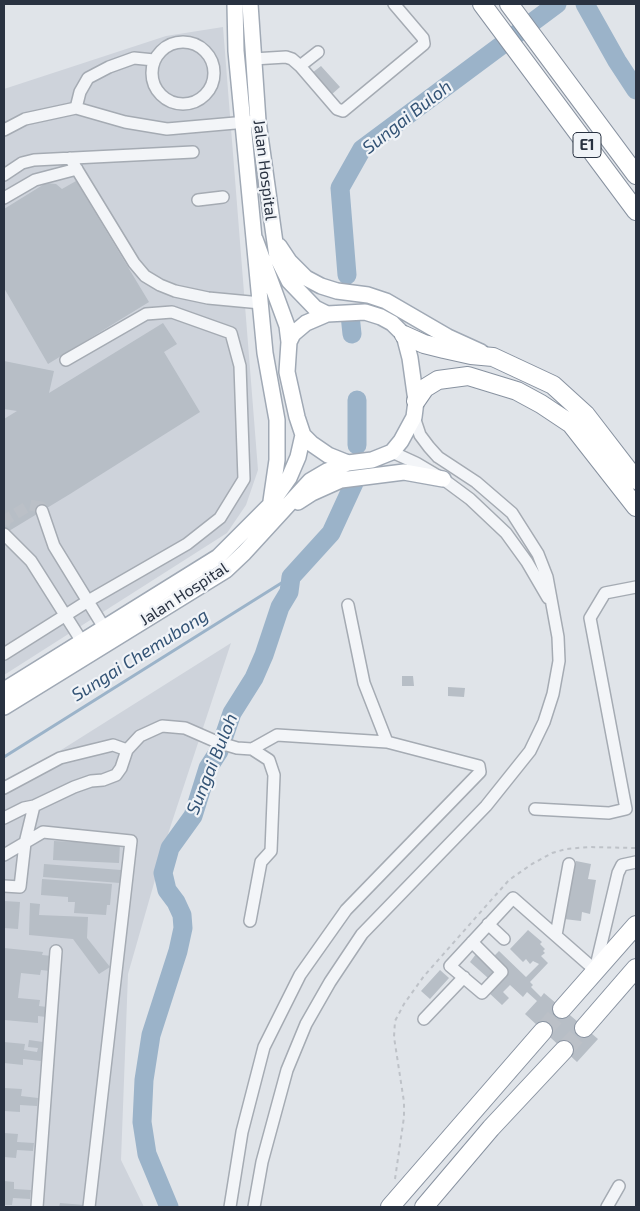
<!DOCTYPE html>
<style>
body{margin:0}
#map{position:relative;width:640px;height:1211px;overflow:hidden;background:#e0e4e9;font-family:"Exo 2",sans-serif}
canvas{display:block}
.frame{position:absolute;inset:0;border:5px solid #293241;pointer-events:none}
</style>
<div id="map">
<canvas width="640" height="1211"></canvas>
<div class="frame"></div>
</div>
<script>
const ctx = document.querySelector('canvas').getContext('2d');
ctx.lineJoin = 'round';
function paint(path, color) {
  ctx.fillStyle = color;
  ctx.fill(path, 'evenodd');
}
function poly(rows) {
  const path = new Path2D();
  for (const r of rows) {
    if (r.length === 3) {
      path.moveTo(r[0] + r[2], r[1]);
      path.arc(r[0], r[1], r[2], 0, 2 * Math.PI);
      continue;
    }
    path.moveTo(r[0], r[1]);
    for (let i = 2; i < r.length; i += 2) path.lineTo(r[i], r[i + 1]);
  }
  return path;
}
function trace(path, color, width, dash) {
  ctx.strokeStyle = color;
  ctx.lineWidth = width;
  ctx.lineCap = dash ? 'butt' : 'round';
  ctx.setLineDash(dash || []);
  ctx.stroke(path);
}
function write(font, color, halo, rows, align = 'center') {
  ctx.font = font + ' "Exo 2",sans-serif';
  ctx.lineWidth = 4.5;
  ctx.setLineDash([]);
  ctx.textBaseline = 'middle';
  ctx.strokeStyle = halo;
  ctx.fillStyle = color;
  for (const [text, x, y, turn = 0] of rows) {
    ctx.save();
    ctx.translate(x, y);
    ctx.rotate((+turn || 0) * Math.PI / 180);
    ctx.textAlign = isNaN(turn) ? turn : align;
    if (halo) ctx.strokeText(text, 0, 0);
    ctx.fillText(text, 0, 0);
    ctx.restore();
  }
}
paint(poly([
 [223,27,258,470,246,505,227,533,4,675,4,89,166,36],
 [231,643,169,831,128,974,121,1160,144,1207,4,1207,4,786]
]), '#ced3db');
trace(poly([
 [4,757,291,577]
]), '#9bb3c9', 3);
trace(poly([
 [585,4,617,61,636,90],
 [347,275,340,188,362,149,557,4],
 [350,315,352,334],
 [357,445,357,400],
 [169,1207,147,1154,142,1122,144,1080,151,1035,178,951,183,928,182,915,176,902,167,890,163,873,170,848,193,816,208,768,219,751,232,713,254,678,264,655,280,607,289,592,291,577,331,533,354,483]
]), '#9bb3c9', 19);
paint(poly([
 [321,66,340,87,331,95,312,73],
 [76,181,149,302,48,364,4,288,4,209,46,183,56,184,62,189],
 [163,323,177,344,164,352,200,412,70,494,4,534,4,419,17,411,4,409,4,361,54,371,49,393],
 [402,676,413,676,414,686,402,686],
 [448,687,465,688,464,697,448,696],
 [54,841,120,844,119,863,53,860],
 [576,861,591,864,588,879,596,880,590,914,582,912,581,921,564,919,567,880,572,881],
 [44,864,121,870,120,883,43,877],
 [42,879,112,884,110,905,107,905,106,915,74,913,75,902,68,902,68,897,41,895],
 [4,901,20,902,18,929,4,928],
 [30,903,40,904,39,915,88,917,87,938,110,967,99,974,73,939,29,935],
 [528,930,542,942,540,944,545,949,543,951,545,953,541,956,548,963,530,982,533,985,531,987,541,997,544,993,598,1039,577,1062,525,1014,537,1001,527,992,523,997,510,985,503,992,509,998,502,1005,488,992,507,973,492,958,499,951,526,977,539,964,533,961,530,964,526,959,523,962,510,949],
 [4,948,43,952,42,955,52,956,50,971,41,970,40,975,21,973,18,998,40,1000,39,1006,47,1007,46,1017,38,1016,38,1023,4,1020],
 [476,954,495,971,488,978,470,962],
 [440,970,449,978,430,999,421,991],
 [29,1040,43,1042,41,1061,23,1059,23,1065,4,1063,4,1042,25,1044,24,1050,37,1052,38,1048,28,1047],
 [4,1088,22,1089,21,1096,38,1098,37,1106,20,1105,20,1112,4,1111],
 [4,1133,18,1134,17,1142,34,1143,33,1151,17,1150,16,1158,4,1157],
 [4,1181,14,1182,14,1189,31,1190,30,1199,13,1198,12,1205,4,1205],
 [60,1203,84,1205,83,1207,59,1207]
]), '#b7bec6');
trace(poly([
 [4,524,7,519,30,505,41,507,42,511]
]), '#bbc0c7', 11, [11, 5.5]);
trace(poly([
 [543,1031,562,1009],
 [564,1050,584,1028]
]), '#bbc0c7', 18, [18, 9]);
const minor = poly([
 [183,73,31],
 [253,59,286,57,292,59,300,66,337,109,343,111,424,44,423,38,394,4],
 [300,66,318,52],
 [76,108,80,92,88,78,109,67,134,58,154,60],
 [4,130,25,119,76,108,125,122,167,129,258,121],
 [70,158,134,263,145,276,160,285,175,291,208,298,261,303],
 [4,175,22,163,34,160,193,152],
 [4,198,35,180,77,169],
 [198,200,223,197],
 [392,452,416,463,443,479,470,499,506,533,527,562,548,598],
 [42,511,54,546,108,634],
 [4,534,31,561,86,648],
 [348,605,364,683,387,742],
 [4,654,88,601,187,544,220,518,244,479,240,366,231,333,172,312,146,314,66,360],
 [4,788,60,758,113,745,127,750],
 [535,809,609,813,626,809,590,618,605,593,636,587],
 [4,818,24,808,34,806,74,787,91,781,103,780,116,775,121,768,127,750,140,736,162,726,185,728,217,742,237,748,252,749,277,735,387,742,479,766,480,772,346,910,300,975,264,1047,242,1132,230,1207],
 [4,855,43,832,131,841,89,1207],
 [4,886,20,887,25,843,34,806],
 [250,921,261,862,271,851,274,775,269,760,252,749],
 [488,924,504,939],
 [556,935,569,864],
 [472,942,502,972,482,993,450,966,513,898,595,970,618,873,622,865,636,862],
 [424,1019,464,977],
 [37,1207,56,951],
 [254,1207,262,1162,287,1070,306,1024,330,982,362,934,486,806,530,751,544,722,553,694,559,661,558,637,547,577,538,554,512,513,476,482,438,457,429,447,420,435,414,417],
 [607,1207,619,1186]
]);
const major = poly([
 [235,4,236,51,265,353,277,420,277,460,271,501],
 [250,4,258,121,277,257,289,281,315,308,327,314],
 [279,246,289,261,306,278,321,286,337,291,368,295,386,301,448,337,481,352],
 [289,342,293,334,306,323,327,314,365,312,381,317,392,323,404,335,410,358,416,401,414,417,401,441,392,452,372,460,348,463,328,455,312,444,303,435],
 [298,502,312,493,341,480,404,472,443,479],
 [4,690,218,557,270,505,289,478,298,457,303,435,297,417,287,372,289,342,287,326,255,239],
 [4,707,226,570,244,553,310,481,327,471,348,463]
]);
const highway = poly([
 [482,4,636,211],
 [509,4,636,175],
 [404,335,424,344,444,349,471,355,493,357,553,385,586,415,636,480],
 [416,401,425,388,438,380,468,376,517,391,541,404,571,424,636,507],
 [562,1009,636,925],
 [584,1028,636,968],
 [390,1207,543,1031],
 [424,1207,491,1128,564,1050]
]);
trace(minor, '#a5abb3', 14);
trace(major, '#a0a9b5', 18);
trace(highway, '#8892a0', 20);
trace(poly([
 [395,1179,404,1117,404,1102,394,1037,395,1021,404,1004,424,976,509,880,532,864,552,853,566,849,589,847,636,848]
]), '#bec2c8', 2, [4, 4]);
trace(minor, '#f3f5f8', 11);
trace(major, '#fff', 15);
trace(highway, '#fff', 18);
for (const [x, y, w] of [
 [587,145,28]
]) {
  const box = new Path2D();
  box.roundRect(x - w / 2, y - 12.5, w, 25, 4);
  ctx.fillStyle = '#f0f3f7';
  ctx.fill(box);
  trace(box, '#293241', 1);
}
write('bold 15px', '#293241', null, [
 ["E1",587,145]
]);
write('16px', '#293241', '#f0f3f7', [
 ["Jalan Hospital",265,170,83],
 ["Jalan Hospital",184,594,-33]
]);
write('italic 18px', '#335375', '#f0f3f7', [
 ["Sungai Buloh",407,117,-38],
 ["Sungai Chemubong",140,655,-32],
 ["Sungai Buloh",212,764,-68]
]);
</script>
